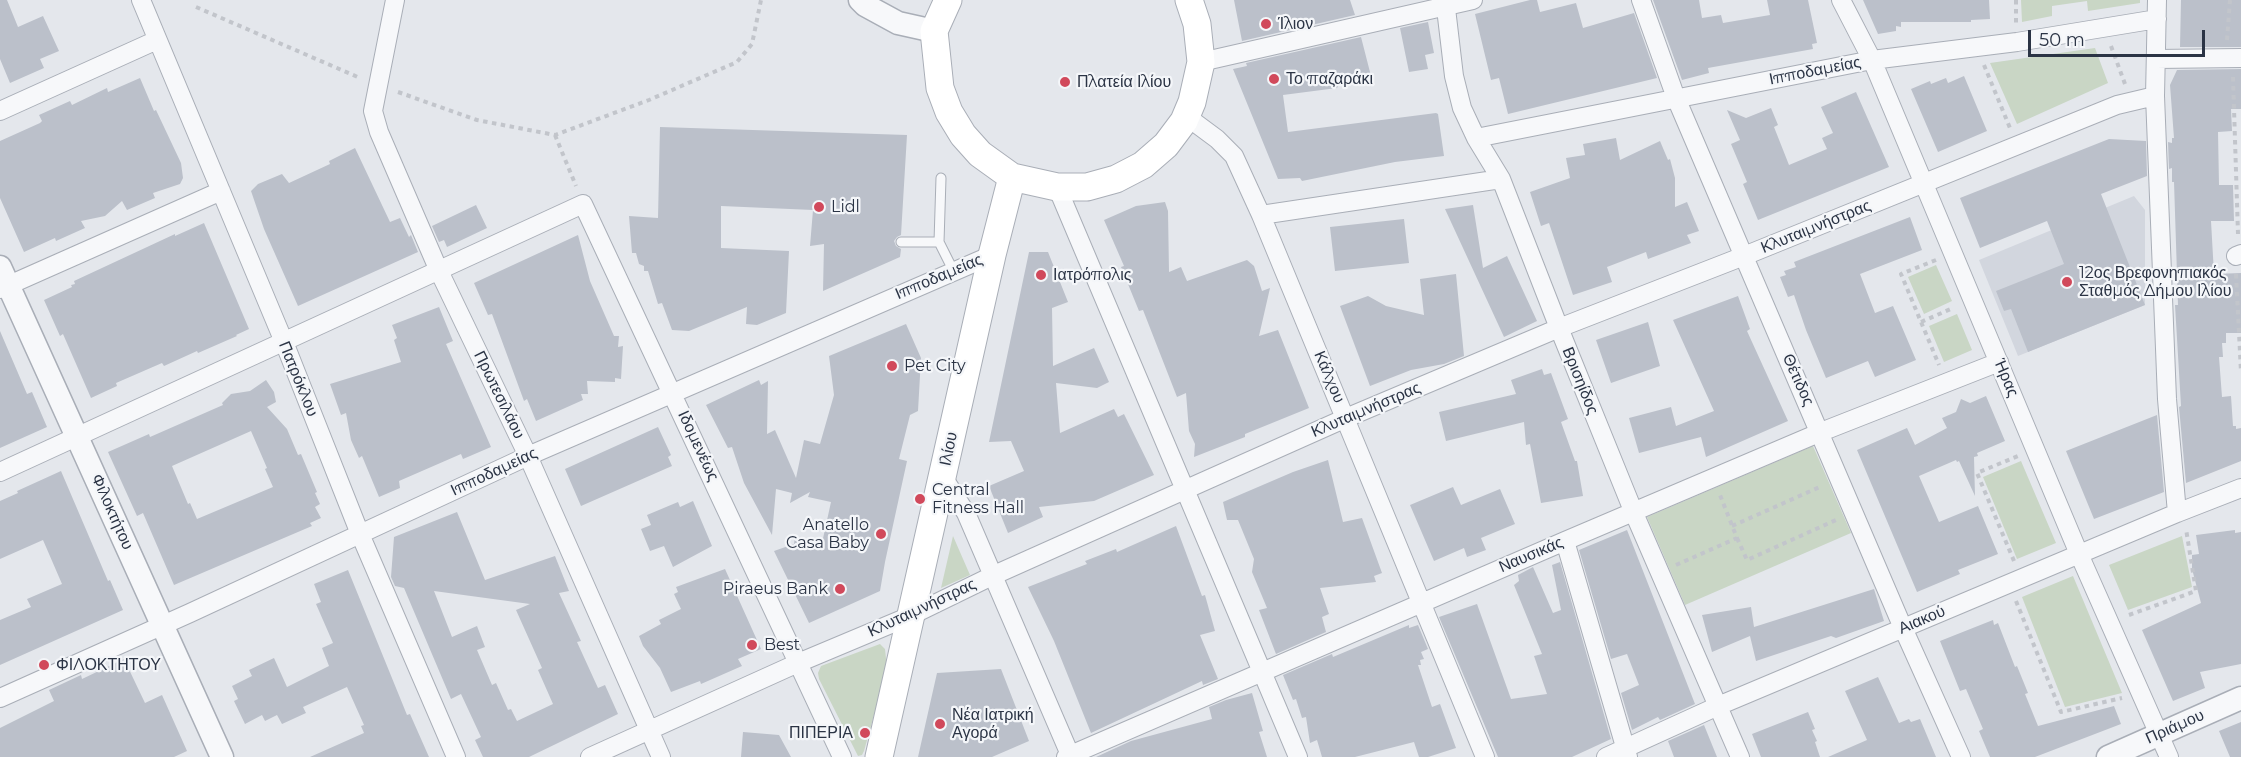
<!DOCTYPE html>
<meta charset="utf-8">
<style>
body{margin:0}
#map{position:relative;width:2241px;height:757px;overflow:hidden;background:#e4e7ec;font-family:Montserrat,sans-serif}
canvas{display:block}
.scale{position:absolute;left:2028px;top:30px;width:177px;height:27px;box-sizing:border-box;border:3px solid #2b3445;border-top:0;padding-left:8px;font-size:18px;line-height:21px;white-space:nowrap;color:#2b3445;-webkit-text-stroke:4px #f4f6f9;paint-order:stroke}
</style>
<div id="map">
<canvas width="2241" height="757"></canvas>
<div class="scale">50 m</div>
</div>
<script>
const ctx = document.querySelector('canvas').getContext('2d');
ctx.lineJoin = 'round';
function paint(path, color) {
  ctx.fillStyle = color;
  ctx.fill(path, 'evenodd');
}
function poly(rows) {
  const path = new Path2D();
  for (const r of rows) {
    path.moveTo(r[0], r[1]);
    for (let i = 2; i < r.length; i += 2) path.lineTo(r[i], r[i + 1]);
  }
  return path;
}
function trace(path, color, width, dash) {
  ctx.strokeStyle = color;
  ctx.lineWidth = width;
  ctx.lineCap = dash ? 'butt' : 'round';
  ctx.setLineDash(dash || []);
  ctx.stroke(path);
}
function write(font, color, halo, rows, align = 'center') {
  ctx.font = font + ' Montserrat,sans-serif';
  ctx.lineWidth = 4.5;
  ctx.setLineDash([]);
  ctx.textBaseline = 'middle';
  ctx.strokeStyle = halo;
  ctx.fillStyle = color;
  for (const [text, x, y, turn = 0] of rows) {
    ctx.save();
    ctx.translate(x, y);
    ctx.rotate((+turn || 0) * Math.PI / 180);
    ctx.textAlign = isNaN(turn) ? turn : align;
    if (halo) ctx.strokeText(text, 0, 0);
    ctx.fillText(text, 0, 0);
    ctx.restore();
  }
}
paint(poly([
 [2134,196,2145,210,2145,305,2018,356,1979,260]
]), '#d2d6de');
paint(poly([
 [2021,0,2140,0,2140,3,2088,11,2087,1,2052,6,2052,16,2022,22],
 [2095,48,2108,83,2017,124,1990,63],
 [1936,265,1952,301,1924,314,1908,277],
 [1957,314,1972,350,1944,362,1929,326],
 [1813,446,1851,533,1685,605,1647,517],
 [2021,461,2056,543,2017,559,1983,477],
 [953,536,970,575,941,588],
 [2182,536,2192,587,2128,610,2109,565],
 [2073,576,2122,693,2065,707,2022,597],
 [880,644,885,649,887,668,864,751,862,755,858,756,819,679,818,673,821,666]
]), '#c9d6c5');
paint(poly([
 [0,0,7,0,18,27,43,16,59,51,40,59,44,68,10,83,0,59],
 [1234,0,1350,0,1355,15,1242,41],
 [1530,0,1537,0,1540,12,1576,3,1583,28,1634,13,1657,78,1508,114,1499,78,1491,80,1475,14],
 [1653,0,1699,0,1702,18,1721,15,1723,23,1770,15,1767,0,1808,0,1817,43,1812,44,1813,49,1708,68,1709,73,1682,80],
 [1863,0,1989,0,1990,19,1971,20,1971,22,1901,22,1901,27,1896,26,1896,31,1878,34],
 [2181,0,2241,0,2241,47,2180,47],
 [1428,22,1434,53,1425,55,1428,69,1409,72,1400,28],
 [1361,37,1371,76,1339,85,1337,88,1283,95,1288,132,1436,113,1438,114,1444,156,1395,162,1302,181,1300,178,1278,179,1233,69,1247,66,1246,63],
 [2241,69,2241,109,2231,109,2232,131,2218,132,2219,185,2233,185,2234,221,2211,221,2214,274,2241,273,2241,333,2226,333,2226,343,2222,343,2223,357,2219,357,2222,397,2231,396,2233,426,2236,426,2236,429,2241,428,2241,461,2186,483,2179,407,2181,406,2175,305,2178,305,2174,182,2172,182,2172,168,2169,169,2168,142,2172,143,2172,138,2174,138,2170,85,2177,70],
 [1964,76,1987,131,1938,152,1911,89,1930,81,1931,84,1946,78,1948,83],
 [140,78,154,111,156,110,181,163,183,178,180,184,153,193,155,198,127,210,122,201,105,216,81,221,85,228,56,241,55,238,24,252,0,198,0,141,40,123,42,121,39,115,70,101,72,105,107,88,108,92],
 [1856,92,1889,167,1758,220,1743,184,1747,182,1731,144,1740,140,1727,110,1746,118,1771,108,1778,125,1774,127,1789,165,1827,149,1822,138,1833,133,1821,107],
 [660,127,907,135,901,235,897,237,894,241,896,246,901,249,900,257,823,291,824,244,810,246,813,210,721,206,721,248,789,251,786,313,757,325,746,324,747,307,689,331,672,330,662,303,658,304,648,271,644,271,644,266,639,264,636,253,632,253,629,216,658,218],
 [1616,138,1620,160,1660,141,1668,160,1670,159,1675,178,1675,207,1687,202,1699,231,1687,235,1691,243,1648,259,1646,252,1607,267,1612,282,1573,295,1549,223,1541,226,1530,192,1570,178,1566,158,1585,155,1583,144],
 [2109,139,2146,141,2147,176,2101,194,2145,305,2028,352,2011,309,2004,311,1996,291,2064,264,2047,221,1980,248,1960,198],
 [355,148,390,222,400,218,409,237,411,235,418,252,298,306,264,229,251,191,258,184,282,174,289,183,330,164,329,161],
 [1165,202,1168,211,1169,272,1181,267,1187,281,1247,260,1254,266,1262,291,1270,288,1259,336,1278,330,1309,408,1245,434,1245,437,1194,457,1195,444,1189,431,1186,393,1177,397,1143,310,1139,311,1121,267,1124,266,1104,220,1136,206],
 [476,205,487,228,447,247,444,240,439,242,432,226],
 [1473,205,1483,268,1507,256,1537,321,1504,337,1445,209],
 [1910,217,1922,250,1860,274,1875,313,1893,306,1916,360,1875,377,1868,361,1826,378,1806,330,1794,295,1788,297,1780,277,1786,275,1784,271,1796,267,1794,262],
 [1404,219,1409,263,1335,271,1330,227],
 [204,223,249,329,236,335,237,336,198,353,197,351,164,366,162,363,116,383,117,386,91,398,63,334,60,336,44,300,72,287,71,285,75,284,74,281,175,234,175,236],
 [578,235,590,281,614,336,619,336,618,347,623,346,621,379,615,378,615,382,587,381,588,394,581,394,583,400,536,421,527,399,524,401,492,314,488,315,474,283],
 [1029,252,1048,252,1068,302,1052,308,1053,366,1094,348,1109,382,1097,388,1056,383,1060,433,1114,409,1118,417,1124,414,1154,475,1094,501,1039,507,1043,517,1008,533,989,486,1024,471,1011,441,989,442],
 [1456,274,1464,356,1444,364,1411,370,1370,386,1340,306,1368,296,1386,306,1424,315,1420,279],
 [1738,296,1750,329,1747,331,1788,421,1706,457,1701,437,1639,453,1629,418,1671,407,1676,426,1714,411,1673,320],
 [439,307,453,341,446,344,491,447,463,459,461,454,399,481,400,488,379,497,362,456,359,458,351,440,346,413,341,415,330,384,401,362,394,340,397,338,392,325],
 [1648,322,1660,366,1611,383,1596,340],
 [906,324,921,358,918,411,910,415,899,459,907,461,885,562,880,591,809,623,774,551,794,544,795,536,822,543,831,502,808,497,810,492,790,503,792,493,776,489,772,535,744,483,732,447,728,448,706,405,759,380,761,385,768,381,767,434,775,430,796,478,804,440,820,444,834,395,829,356],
 [0,331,27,394,32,392,47,427,0,448],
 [1542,369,1544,375,1551,373,1568,419,1561,422,1575,461,1577,461,1583,496,1541,503,1530,444,1526,445,1524,422,1446,441,1439,412,1516,394,1511,380],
 [266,380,274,392,276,402,267,407,287,429,298,455,301,454,317,492,315,493,320,504,315,507,321,518,310,523,312,526,174,585,143,513,137,516,108,452,149,434,150,437,223,405,222,403,231,394,250,391],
 [251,431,267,468,265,469,273,487,197,519,190,503,188,504,172,466],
 [1986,396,2005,441,1977,453,1978,456,1974,457,1975,496,1959,461,1957,462,1956,460,1919,476,1939,522,1978,506,1998,554,1958,570,1960,574,1917,592,1857,450,1907,428,1915,445,1947,428,1942,418,1956,412,1961,399,1970,403],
 [2157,415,2164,492,2094,519,2066,451],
 [658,427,671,455,668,457,672,466,581,506,565,469],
 [1328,460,1343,522,1362,518,1382,573,1374,576,1376,582,1320,588,1329,614,1322,617,1326,632,1276,654,1259,610,1267,608,1252,572,1254,559,1238,520,1227,520,1223,502,1293,472],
 [61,471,108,581,110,580,123,610,0,665,0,620,31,607,27,599,62,584,43,540,0,559,0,501,18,493,17,491],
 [1453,487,1461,505,1500,489,1515,524,1481,538,1486,550,1467,557,1464,548,1434,561,1410,505],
 [693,501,712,546,673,567,664,546,650,551,641,529,651,525,647,515,678,502,680,507],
 [457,512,485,580,555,556,569,591,559,593,581,641,577,642,598,688,605,685,618,714,529,757,483,757,475,740,481,737,461,694,451,699,404,588,395,586,391,577,394,537],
 [434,591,530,604,516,610,542,668,538,670,553,704,517,721,511,709,508,710,496,683,492,685,477,650,485,647,477,626,452,637],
 [1176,526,1202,596,1205,595,1215,631,1200,635,1218,679,1203,685,1202,681,1091,733,1054,641,1028,587,1087,564,1085,561,1116,549,1117,552],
 [1627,530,1695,704,1660,720,1658,717,1632,730,1621,693,1639,685,1627,654,1611,659,1579,550],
 [2235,530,2235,533,2241,532,2241,664,2200,672,2205,688,2173,701,2142,630,2201,603,2192,569,2192,555,2199,554,2196,535],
 [1560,562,1611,739,1572,757,1498,757,1439,617,1477,604,1511,699,1547,694,1534,656,1542,654,1514,585,1519,581,1518,575,1533,567,1553,613,1561,610,1552,565],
 [725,569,761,649,738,659,742,666,701,684,700,681,671,692,660,668,643,646,639,636,661,624,659,620,681,609,674,594,678,592,676,587],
 [348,570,407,715,410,714,429,757,310,757,364,733,361,726,364,725,347,687,303,707,306,713,282,724,277,715,265,721,262,715,245,724,234,701,238,699,232,686,252,676,249,670,274,658,287,687,329,666,322,648,333,643,316,604,321,602,314,584],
 [1874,589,1884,621,1836,638,1831,636,1756,661,1750,636,1712,652,1702,615,1751,607,1754,627],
 [1993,620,1994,625,1998,623,2015,667,2017,666,2028,693,2025,694,2038,726,2114,706,2121,724,2035,757,1990,757,1979,731,1983,729,1966,689,1960,691,1940,641],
 [1409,625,1409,628,1418,625,1428,649,1421,652,1424,659,1420,660,1421,665,1418,665,1432,707,1440,704,1456,748,1428,757,1419,757,1414,742,1355,757,1322,757,1317,740,1310,743,1306,717,1302,718,1296,699,1293,700,1283,675,1332,654,1333,657],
 [124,659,145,703,162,695,187,751,174,757,0,757,0,728,54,701,49,690,81,675,82,679],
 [1001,669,1029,741,992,757,918,757,937,673],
 [1878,677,1899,723,1909,719,1911,722,1920,719,1936,757,1828,757,1867,740,1845,691],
 [1252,693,1263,731,1259,732,1267,757,1096,757,1131,741,1212,719,1209,707,1226,700],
 [1808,712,1815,729,1812,730,1817,741,1815,742,1820,757,1761,757,1752,734],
 [2241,722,2241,757,2230,757,2219,731],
 [1704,725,1717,757,1674,757,1668,741],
 [743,732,779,735,791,757,741,757]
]), '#bbc0ca');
const service = poly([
 [901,242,939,242,953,270],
 [939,242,941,178]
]);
const minor = poly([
 [141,0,284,342,360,534,456,757],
 [395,0,373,111,379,132,439,271,528,456,661,757],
 [1445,0,1454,76,1462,108,1476,138,1501,179,1559,328,1634,513,1740,757],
 [1641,0,1676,98,1903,628,1961,757],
 [1841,0,1872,60,2079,554,2169,757],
 [2157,0,2155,96,2167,399,2177,513],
 [2156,59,2241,58],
 [1201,62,1473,0],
 [0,111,157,40],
 [1186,116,1217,139,1234,156,1261,215,1485,757],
 [1476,138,1872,60,2017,42,2157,19],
 [1057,187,1298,757],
 [1261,215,1501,179],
 [2236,256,2241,254],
 [0,289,221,191],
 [0,472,583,204,842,757],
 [943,477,966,513,1071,757],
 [1565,541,1628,757],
 [0,698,190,613,528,456,992,255],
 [590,757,798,663,910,616,992,576,1171,496,1346,418,1559,328,1744,256,2117,105,2155,96],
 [1066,757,1565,541,1821,432,1999,362],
 [1606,757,1718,706,2177,513,2241,488]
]);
const tertiary = poly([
 [860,0,865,5,898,23,934,31],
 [0,267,222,757],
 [2108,757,2241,698]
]);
const secondary = poly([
 [948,0,934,31,940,88,949,112,963,135,980,154,1012,177,1057,187,1087,187,1116,179,1143,165,1166,145,1184,121,1192,102,1201,62,1197,24,1189,0],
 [879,757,992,255,1012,177]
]);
trace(service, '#a9aeb7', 11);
trace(minor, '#a9aeb7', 20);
trace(tertiary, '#a9aeb7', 25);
trace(secondary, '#a9aeb7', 29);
trace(poly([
 [2016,0,2016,23],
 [196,7,360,78],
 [2227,40,2230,0],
 [2111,46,2125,84],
 [1984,65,2010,128],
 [2233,77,2238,234],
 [398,92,477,120,555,135,649,100,737,62,752,44,761,0],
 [555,135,576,186],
 [1936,260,1901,274,1939,365],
 [2236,274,2241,372],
 [1921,322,1953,308],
 [1732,526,1822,486],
 [1737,538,1747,560,1836,520],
 [2014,561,1977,473,2018,456],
 [1676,565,1737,538,1720,495],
 [2016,601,2061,712,2122,698],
 [2129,615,2196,591,2186,529]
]), '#c2c5cb', 4, [4.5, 4.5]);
trace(service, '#f7f8fa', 9);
trace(minor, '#f7f8fa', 18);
trace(tertiary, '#f7f8fa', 22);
trace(secondary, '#fff', 27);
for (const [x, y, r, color] of [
 [1266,24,6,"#d1495b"],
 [1274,79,6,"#d1495b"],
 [1065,82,6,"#d1495b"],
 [819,207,6,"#d1495b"],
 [1041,275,6,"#d1495b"],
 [2067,282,6,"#d1495b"],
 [892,366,6,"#d1495b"],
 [920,499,6,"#d1495b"],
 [881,534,6,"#d1495b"],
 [840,589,6,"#d1495b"],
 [752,645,6,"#d1495b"],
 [44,665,6,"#d1495b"],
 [940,724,6,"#d1495b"],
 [865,733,6,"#d1495b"]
]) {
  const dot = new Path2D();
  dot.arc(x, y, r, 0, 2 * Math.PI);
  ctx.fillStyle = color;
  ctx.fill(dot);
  trace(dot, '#f4f6f9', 2);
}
write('16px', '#2b3445', '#f4f6f9', [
 ["Ίλιον",1278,24],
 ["Το παζαράκι",1286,79],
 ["Πλατεία Ιλίου",1077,82],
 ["Lidl",831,207],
 ["12ος Βρεφονηπιακός",2079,273],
 ["Σταθμός Δήμου Ιλίου",2079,291],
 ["Ιατρόπολις",1053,275],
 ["Pet City",904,366],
 ["Central",932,490],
 ["Fitness Hall",932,508],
 ["Anatello",869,525,"right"],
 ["Casa Baby",869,543,"right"],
 ["Piraeus Bank",828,589,"right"],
 ["Best",764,645],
 ["ΦΙΛΟΚΤΗΤΟΥ",56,665],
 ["Νέα Ιατρική",952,715],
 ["Αγορά",952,733],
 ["ΠΙΠΕΡΙΑ",853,733,"right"]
], 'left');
write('16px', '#2b3445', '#f4f6f9', [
 ["Ιπποδαμείας",1815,71,-11],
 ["Κλυταιμνήστρας",1816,227,-22],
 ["Ιπποδαμείας",939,277,-23],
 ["Κάλχου",1329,377,67],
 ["Ήρας",2006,378,67],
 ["Πατρόκλου",298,379,68],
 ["Θέτιδος",1798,380,66],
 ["Βρισηίδος",1580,381,68],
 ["Πρωτεσιλάου",499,395,64],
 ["Κλυταιμνήστρας",1366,410,-23],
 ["Ιδομενέως",698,446,65],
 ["Ιλίου",949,449,-78],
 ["Ιπποδαμείας",494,472,-25],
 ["Φιλοκτήτου",112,512,66],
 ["Ναυσικάς",1531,555,-23],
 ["Κλυταιμνήστρας",922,608,-25],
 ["Αιακού",1922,620,-23],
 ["Πριάμου",2175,727,-24]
]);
</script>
